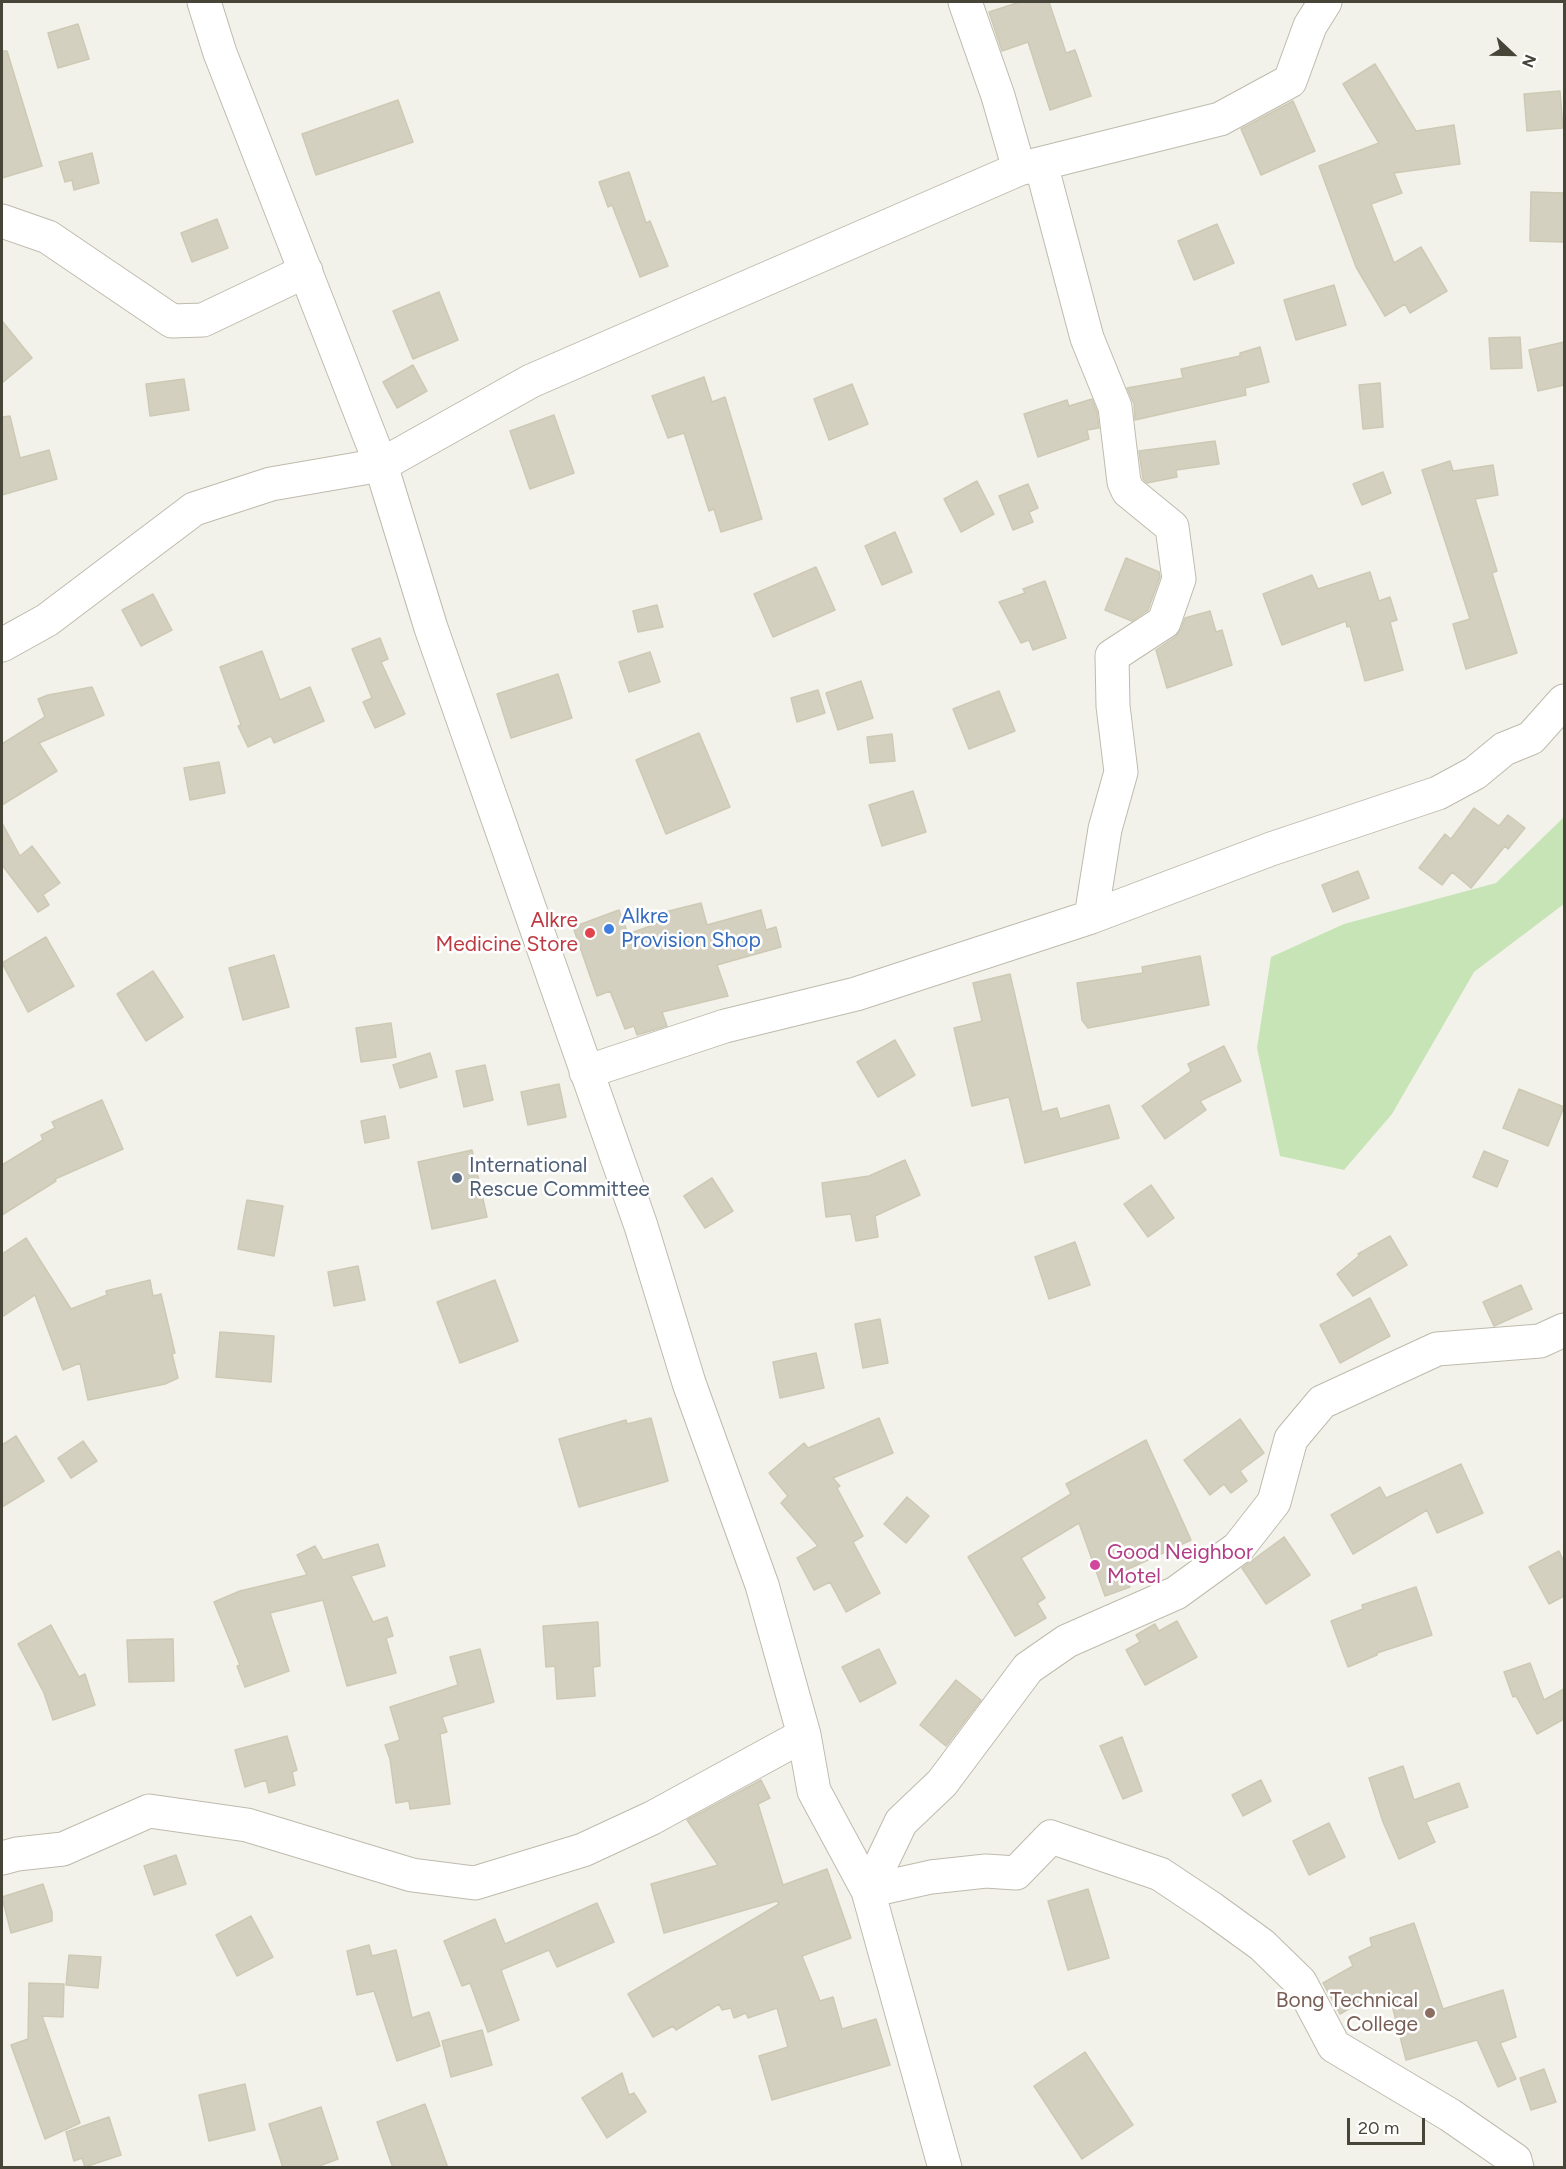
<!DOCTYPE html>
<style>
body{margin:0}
#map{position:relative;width:1566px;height:2169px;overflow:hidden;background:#f3f2ea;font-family:Figtree,sans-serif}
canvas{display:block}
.frame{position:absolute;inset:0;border:3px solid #474438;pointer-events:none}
.north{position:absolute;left:1482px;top:24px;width:60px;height:60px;-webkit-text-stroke:4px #fff;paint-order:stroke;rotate:112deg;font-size:16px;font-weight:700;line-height:24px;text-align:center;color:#474438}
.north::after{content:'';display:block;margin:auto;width:21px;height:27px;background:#474438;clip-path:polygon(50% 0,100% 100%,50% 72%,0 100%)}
.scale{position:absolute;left:1347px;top:2118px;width:78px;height:27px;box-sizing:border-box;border:3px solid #474438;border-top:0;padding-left:8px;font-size:18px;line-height:21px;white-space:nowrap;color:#474438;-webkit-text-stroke:4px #fff;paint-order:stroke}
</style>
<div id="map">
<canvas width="1566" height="2169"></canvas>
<div class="frame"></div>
<div class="north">N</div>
<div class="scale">20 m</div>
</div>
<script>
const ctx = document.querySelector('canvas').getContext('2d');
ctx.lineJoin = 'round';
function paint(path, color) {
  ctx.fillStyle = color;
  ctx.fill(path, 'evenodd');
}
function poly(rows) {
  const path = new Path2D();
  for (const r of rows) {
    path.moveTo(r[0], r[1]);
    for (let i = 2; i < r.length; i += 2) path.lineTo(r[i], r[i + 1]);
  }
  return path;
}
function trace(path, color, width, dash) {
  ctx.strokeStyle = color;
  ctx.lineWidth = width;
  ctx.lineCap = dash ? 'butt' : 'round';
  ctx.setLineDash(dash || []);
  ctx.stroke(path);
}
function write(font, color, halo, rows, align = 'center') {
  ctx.font = font + ' Figtree,sans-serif';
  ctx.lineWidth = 5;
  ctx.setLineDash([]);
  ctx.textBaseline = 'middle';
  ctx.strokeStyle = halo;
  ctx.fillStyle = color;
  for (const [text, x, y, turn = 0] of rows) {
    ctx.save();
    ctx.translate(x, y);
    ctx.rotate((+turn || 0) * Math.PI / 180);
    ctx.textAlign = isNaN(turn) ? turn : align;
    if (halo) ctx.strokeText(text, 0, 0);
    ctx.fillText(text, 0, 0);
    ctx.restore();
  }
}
paint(poly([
 [1564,817,1564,904,1474,972,1392,1114,1344,1170,1280,1156,1257,1048,1271,957,1344,924,1496,883]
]), '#c7e4b6');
const building = poly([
 [1020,2,1049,2,1066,53,1075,50,1091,96,1050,110,1028,42,1002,51,989,12,1020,2],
 [78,24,89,59,58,68,48,33,78,24],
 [2,51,7,51,42,166,2,178,2,51],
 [1375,64,1416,131,1454,125,1460,164,1394,173,1402,193,1371,204,1394,263,1421,247,1447,291,1410,313,1405,304,1385,316,1356,267,1319,166,1379,143,1343,84,1375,64],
 [1560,91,1563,128,1527,131,1524,94,1560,91],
 [398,100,413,142,316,175,302,134,398,100],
 [1293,101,1315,151,1261,175,1241,129,1293,101],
 [92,153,99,183,74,190,72,180,65,182,59,162,92,153],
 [629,172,646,223,650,221,668,266,640,277,612,205,608,207,599,182,629,172],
 [1531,192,1564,193,1564,242,1530,241,1531,192],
 [217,219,228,248,192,262,181,233,217,219],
 [1217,224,1234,263,1194,280,1178,241,1217,224],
 [1334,285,1346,325,1296,340,1284,300,1334,285],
 [439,292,458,340,413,359,393,311,439,292],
 [2,321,32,358,2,383,2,321],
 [1520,337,1522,368,1491,369,1489,338,1520,337],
 [1564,342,1564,385,1538,391,1529,350,1564,342],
 [1260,347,1269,382,1245,388,1246,395,1135,420,1134,404,1127,388,1183,378,1181,369,1240,356,1240,353,1260,347],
 [413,365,427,391,397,408,383,382,413,365],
 [704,377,712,402,725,397,762,519,721,532,714,509,709,511,684,433,668,438,652,396,704,377],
 [184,379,189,410,150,416,146,384,184,379],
 [1380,383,1383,427,1363,429,1359,385,1380,383],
 [852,384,868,424,829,440,814,399,852,384],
 [1092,399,1097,412,1099,428,1087,430,1089,439,1038,457,1024,414,1067,400,1069,406,1092,399],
 [554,415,574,473,530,489,510,431,554,415],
 [10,416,20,458,49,450,57,479,2,495,2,417,10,416],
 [1215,441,1219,464,1176,470,1177,477,1147,483,1143,479,1139,451,1215,441],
 [1450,461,1453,471,1493,465,1498,495,1475,499,1497,571,1492,573,1517,653,1466,669,1453,624,1470,619,1422,470,1450,461],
 [1383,472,1391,493,1362,505,1353,484,1383,472],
 [977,481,994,514,961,532,944,499,977,481],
 [1028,484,1038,508,1029,512,1033,522,1013,530,999,496,1028,484],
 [895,532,912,572,882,585,865,546,895,532],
 [1126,558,1159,572,1160,577,1148,610,1132,621,1105,610,1126,558],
 [816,567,835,610,773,637,754,594,816,567],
 [1370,572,1379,601,1390,597,1397,620,1390,622,1403,670,1365,681,1350,626,1347,627,1346,621,1282,645,1263,594,1312,575,1318,589,1370,572],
 [1045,581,1066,638,1033,650,1029,640,1021,643,999,602,1025,593,1023,589,1045,581],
 [153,594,172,630,141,646,122,610,153,594],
 [657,605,663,627,638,632,633,611,657,605],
 [1210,611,1216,632,1222,630,1232,665,1167,688,1156,650,1175,637,1181,629,1185,618,1210,611],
 [380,638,388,659,381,662,405,714,375,728,363,702,372,698,352,649,380,638],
 [262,651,280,700,310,687,324,721,274,743,271,736,248,747,238,726,241,725,220,667,262,651],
 [650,652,660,682,629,692,619,662,650,652],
 [558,674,572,718,511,738,497,694,558,674],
 [861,681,873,718,838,730,826,693,861,681],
 [92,687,104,715,39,743,57,771,2,805,2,744,45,717,38,699,48,695,92,687],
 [818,690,825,713,797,722,791,698,818,690],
 [999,691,1015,731,969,749,953,709,999,691],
 [699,733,730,807,666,834,636,760,699,733],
 [892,734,895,761,870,763,867,737,892,734],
 [219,762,225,793,190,800,184,768,219,762],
 [913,791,926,832,882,846,869,805,913,791],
 [1474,808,1499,826,1508,815,1525,828,1508,849,1505,846,1471,888,1452,872,1442,885,1419,868,1445,834,1451,839,1474,808],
 [2,823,20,856,32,846,60,883,43,895,49,905,38,912,2,865,2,823],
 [1358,871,1369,898,1333,912,1322,885,1358,871],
 [701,903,707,925,761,910,766,930,776,927,781,947,717,965,728,996,662,1012,667,1026,637,1035,634,1026,625,1029,610,991,597,996,573,927,619,910,628,934,667,920,665,912,701,903],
 [46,937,74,986,28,1012,2,963,46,937],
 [274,955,289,1007,243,1020,229,968,274,955],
 [1200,956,1209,1005,1088,1028,1082,1020,1077,983,1143,973,1142,967,1200,956],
 [153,971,183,1017,146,1041,117,994,153,971],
 [1010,974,1042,1112,1057,1108,1060,1119,1109,1105,1119,1138,1025,1163,1009,1097,972,1106,954,1028,982,1021,973,983,1010,974],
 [391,1023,396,1057,361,1062,356,1028,391,1023],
 [895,1040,915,1075,878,1097,857,1062,895,1040],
 [1224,1046,1241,1081,1200,1101,1206,1110,1165,1139,1142,1106,1191,1071,1188,1064,1224,1046],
 [430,1053,437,1077,400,1088,393,1065,430,1053],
 [485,1065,493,1100,464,1107,456,1071,485,1065],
 [559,1084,566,1117,528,1125,521,1092,559,1084],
 [1519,1089,1564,1107,1548,1146,1503,1128,1519,1089],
 [102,1100,123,1149,55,1179,56,1181,2,1215,2,1165,43,1140,41,1135,55,1128,52,1122,102,1100],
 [385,1116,389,1138,365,1143,361,1121,385,1116],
 [472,1150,487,1217,432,1229,418,1162,472,1150],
 [1484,1151,1508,1161,1497,1187,1473,1177,1484,1151],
 [905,1160,920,1195,875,1216,878,1237,856,1241,851,1214,826,1217,822,1183,869,1176,905,1160],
 [712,1178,733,1211,705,1228,684,1196,712,1178],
 [1151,1185,1174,1218,1148,1237,1124,1204,1151,1185],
 [247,1200,283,1206,274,1256,238,1249,247,1200],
 [1390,1236,1407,1265,1353,1296,1337,1274,1359,1256,1358,1254,1390,1236],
 [26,1238,71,1309,107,1295,106,1291,150,1280,153,1296,161,1294,175,1353,172,1354,178,1378,165,1384,88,1400,80,1363,63,1370,35,1295,2,1317,2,1254,26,1238],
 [1075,1242,1090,1285,1049,1299,1035,1257,1075,1242],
 [358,1266,365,1300,334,1306,328,1272,358,1266],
 [495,1280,518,1341,460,1363,437,1302,495,1280],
 [1521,1285,1532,1309,1494,1326,1483,1302,1521,1285],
 [1370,1298,1390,1336,1340,1363,1320,1325,1370,1298],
 [880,1319,888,1363,863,1368,855,1324,880,1319],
 [220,1332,274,1336,271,1382,216,1377,220,1332],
 [816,1353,824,1388,780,1398,773,1362,816,1353],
 [651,1418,668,1481,579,1507,559,1439,626,1420,627,1424,651,1418],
 [879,1418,893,1453,833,1478,840,1486,837,1488,863,1536,853,1542,880,1593,846,1612,830,1582,814,1590,797,1558,818,1546,781,1503,788,1496,769,1473,804,1443,808,1448,879,1418],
 [1240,1419,1264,1453,1240,1471,1247,1481,1231,1493,1224,1484,1210,1495,1184,1460,1240,1419],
 [16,1436,44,1481,2,1507,2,1445,16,1436],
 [1146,1440,1191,1540,1124,1571,1130,1587,1105,1596,1079,1523,1021,1558,1045,1598,1037,1603,1046,1618,1015,1636,968,1557,1071,1494,1066,1484,1146,1440],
 [83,1441,97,1461,71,1478,58,1458,83,1441],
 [1461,1464,1483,1513,1437,1533,1427,1510,1353,1554,1331,1515,1380,1487,1386,1498,1461,1464],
 [907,1497,929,1516,906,1543,884,1524,907,1497],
 [1284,1537,1310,1575,1266,1604,1242,1568,1284,1537],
 [378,1544,385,1566,351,1576,373,1622,387,1617,393,1636,386,1638,396,1673,347,1686,323,1600,270,1613,289,1671,245,1687,237,1666,240,1665,214,1602,240,1591,307,1575,297,1555,315,1546,323,1560,378,1544],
 [1559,1551,1564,1562,1564,1596,1549,1604,1529,1567,1559,1551],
 [1416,1587,1432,1635,1377,1653,1377,1655,1348,1667,1331,1621,1363,1609,1362,1605,1416,1587],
 [1177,1621,1197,1657,1145,1685,1126,1650,1140,1642,1136,1635,1155,1624,1159,1631,1177,1621],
 [598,1622,600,1666,593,1667,595,1696,557,1699,555,1666,546,1667,543,1626,598,1622],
 [51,1625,79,1677,85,1674,95,1705,53,1720,44,1693,18,1644,51,1625],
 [173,1639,174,1681,129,1682,127,1640,173,1639],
 [480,1649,494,1702,442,1717,447,1732,440,1734,450,1804,410,1809,409,1801,396,1803,390,1759,385,1745,400,1740,390,1707,458,1685,450,1657,480,1649],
 [879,1649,896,1683,860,1702,842,1667,879,1649],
 [1530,1663,1544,1700,1564,1689,1564,1719,1537,1734,1516,1696,1513,1697,1504,1672,1530,1663],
 [956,1680,981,1700,946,1746,920,1725,956,1680],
 [287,1736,297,1770,292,1772,295,1785,269,1793,266,1780,245,1787,235,1750,287,1736],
 [1122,1737,1142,1791,1123,1799,1100,1746,1122,1737],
 [1403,1766,1414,1800,1459,1783,1468,1807,1426,1822,1435,1842,1399,1859,1383,1822,1369,1778,1403,1766],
 [761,1780,770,1798,758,1804,783,1885,827,1869,851,1938,802,1956,820,2001,833,1997,842,2029,876,2019,890,2065,772,2100,759,2056,788,2047,777,2008,748,2018,746,2013,734,2018,731,2008,722,2010,719,2004,676,2030,673,2026,653,2037,628,1994,779,1904,777,1901,664,1933,651,1884,718,1865,687,1820,761,1780],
 [1261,1780,1271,1801,1243,1816,1232,1795,1261,1780],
 [1329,1823,1345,1857,1309,1875,1293,1841,1329,1823],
 [176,1855,186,1884,154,1895,144,1866,176,1855],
 [43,1884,52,1912,52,1921,11,1933,2,1897,43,1884],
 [1088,1889,1109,1958,1068,1970,1048,1901,1088,1889],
 [597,1903,614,1942,557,1967,549,1950,501,1970,519,2020,488,2032,470,1983,462,1986,444,1941,495,1919,505,1944,597,1903],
 [251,1916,273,1957,237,1976,216,1935,251,1916],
 [1414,1923,1443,2009,1503,1990,1516,2037,1500,2043,1516,2079,1498,2087,1477,2040,1406,2060,1389,1993,1359,2003,1340,2014,1323,1983,1353,1966,1349,1957,1372,1946,1370,1938,1414,1923],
 [369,1945,372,1956,396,1950,412,2018,429,2012,440,2046,397,2061,374,1991,357,1995,347,1951,369,1945],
 [69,1955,101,1957,98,1988,66,1985,69,1955],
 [29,1983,64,1984,63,2017,42,2016,80,2123,45,2139,11,2045,28,2039,29,1983],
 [482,2030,492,2065,451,2077,442,2041,482,2030],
 [1085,2052,1133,2125,1082,2159,1034,2086,1085,2052],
 [1544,2069,1556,2102,1531,2110,1520,2078,1544,2069],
 [622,2073,629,2095,634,2093,646,2112,607,2138,582,2098,622,2073],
 [245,2084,255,2130,209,2141,199,2095,245,2084],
 [425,2104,448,2168,393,2168,377,2122,425,2104],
 [321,2107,338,2159,314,2168,283,2168,269,2124,321,2107],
 [109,2117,121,2155,85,2167,82,2158,74,2161,66,2132,109,2117]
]);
paint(building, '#d4d0c0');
trace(building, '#cec9b4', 1.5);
const minor = poly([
 [204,2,220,53,381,465,431,628,641,1226,689,1383,762,1585,804,1735,814,1791,868,1891,945,2168],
 [965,2,998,96,1019,169],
 [1041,164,1087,338,1115,407,1124,482,1128,491,1172,527,1179,579,1164,622,1112,656,1113,706,1121,772,1105,829,1091,917],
 [2,221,48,237,172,321,203,320,306,271],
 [2,645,47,620,194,509,271,484,381,465,531,381,1019,169,1220,119,1290,81,1310,26,1325,2],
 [586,1072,725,1026,856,994,1091,917,1271,849,1438,793,1475,773,1504,749,1531,738,1564,701],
 [2,1858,17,1854,63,1849,149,1811,247,1825,412,1875,475,1883,583,1850,652,1818,804,1735],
 [868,1891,901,1822,942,1783,1028,1668,1067,1641,1176,1593,1238,1548,1274,1502,1291,1439,1322,1402,1437,1349,1540,1341,1564,1330],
 [868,1891,931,1877,986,1871,1016,1873,1051,1837,1160,1874,1211,1908,1262,1945,1300,1982,1334,2046,1450,2115,1515,2160,1517,2168]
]);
trace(minor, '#bebbad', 35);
trace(minor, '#fff', 33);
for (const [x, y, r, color] of [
 [609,929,6,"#3f7fe0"],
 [590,933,6,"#e0444e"],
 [457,1178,6,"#5c6f8a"],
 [1095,1565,6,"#d1479c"],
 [1430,2013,6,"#8d6e63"]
]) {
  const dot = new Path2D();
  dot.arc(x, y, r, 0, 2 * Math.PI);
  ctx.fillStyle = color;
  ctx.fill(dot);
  trace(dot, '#fff', 2);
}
write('21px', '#366cbe', '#fff', [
 ["Alkre",621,917],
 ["Provision Shop",621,941]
], 'left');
write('21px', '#be3a42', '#fff', [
 ["Alkre",578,921],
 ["Medicine Store",578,945]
], 'right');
write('21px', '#4e5e75', '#fff', [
 ["International",469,1166],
 ["Rescue Committee",469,1190]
], 'left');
write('21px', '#b23c85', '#fff', [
 ["Good Neighbor",1107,1553],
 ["Motel",1107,1577]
], 'left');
write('21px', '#785e54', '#fff', [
 ["Bong Technical",1418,2001],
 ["College",1418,2025]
], 'right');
</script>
